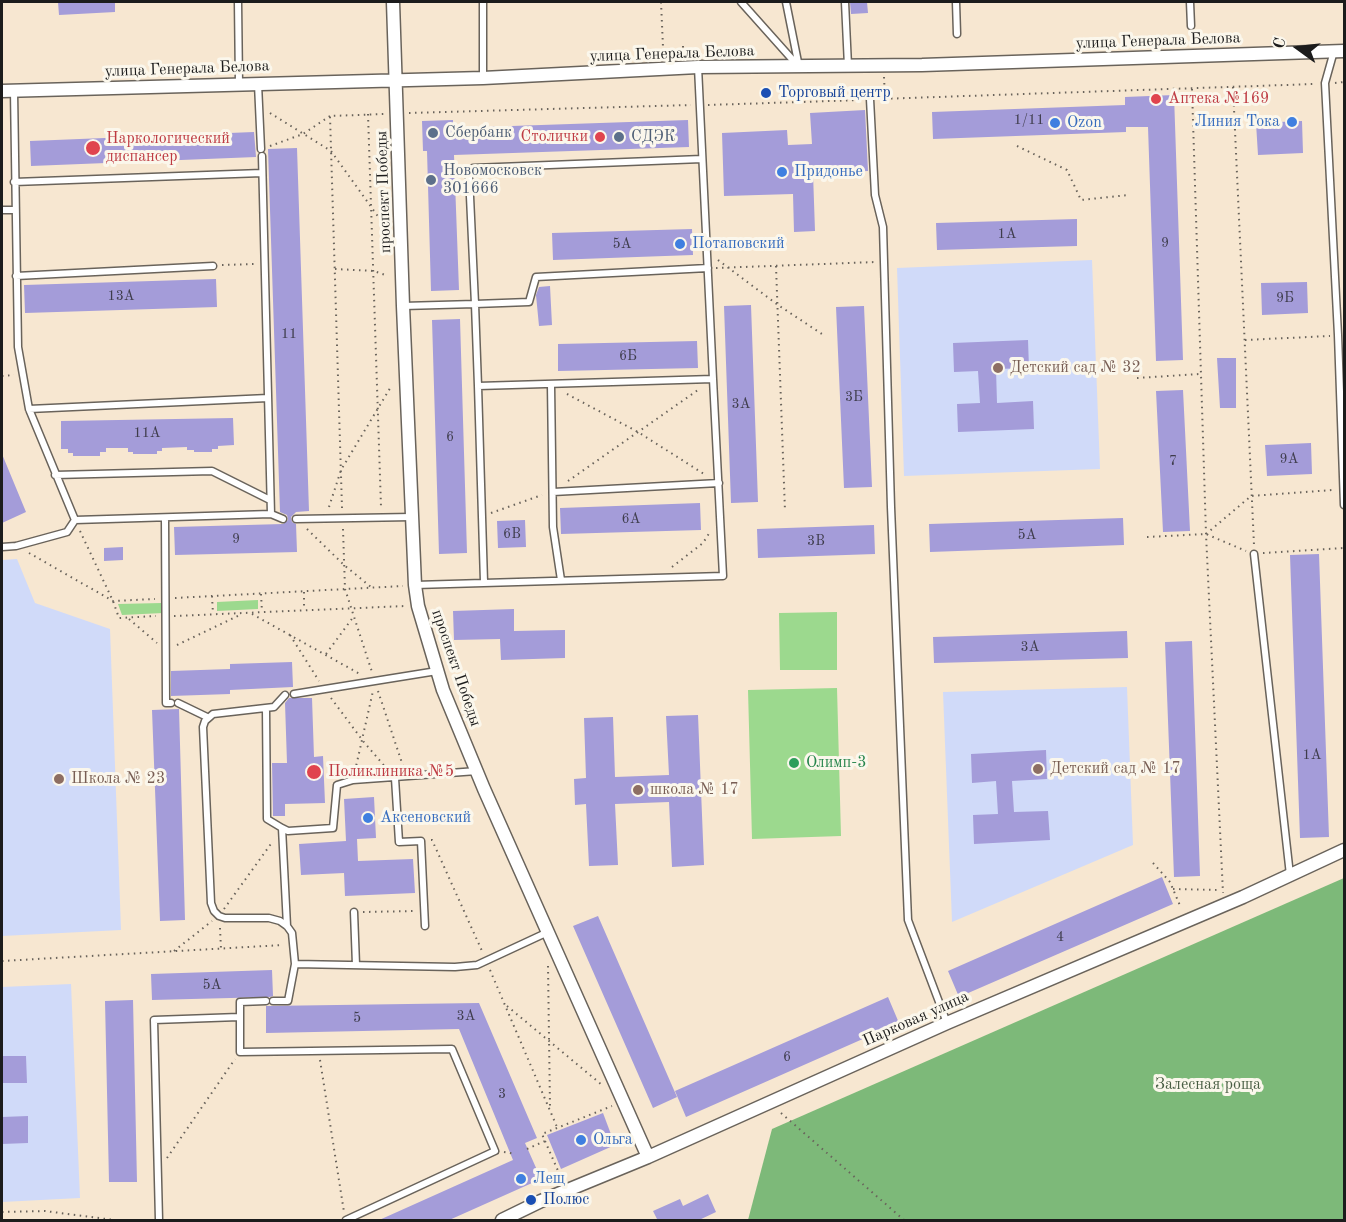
<!DOCTYPE html>
<meta charset="utf-8">
<style>
body{margin:0}
#map{position:relative;width:1346px;height:1222px;overflow:hidden;background:#f7e7d1;font-family:"Old Standard TT",serif}
canvas{display:block}
.frame{position:absolute;inset:0;border:3px solid #1c1c1c;pointer-events:none}
.north{position:absolute;left:1268px;top:18px;width:60px;height:60px;-webkit-text-stroke:4px #fbf7ec;paint-order:stroke;rotate:285deg;font-size:16px;font-weight:700;line-height:24px;text-align:center;color:#1c1c1c}
.north::after{content:'';display:block;margin:auto;width:21px;height:27px;background:#1c1c1c;clip-path:polygon(50% 0,100% 100%,50% 72%,0 100%)}
</style>
<div id="map">
<canvas width="1346" height="1222"></canvas>
<div class="frame"></div>
<div class="north">С</div>
</div>
<script>
const ctx = document.querySelector('canvas').getContext('2d');
ctx.lineJoin = 'round';
function paint(path, color) {
  ctx.fillStyle = color;
  ctx.fill(path, 'evenodd');
}
function poly(rows) {
  const path = new Path2D();
  for (const r of rows) {
    path.moveTo(r[0], r[1]);
    for (let i = 2; i < r.length; i += 2) path.lineTo(r[i], r[i + 1]);
  }
  return path;
}
function trace(path, color, width, dash) {
  ctx.strokeStyle = color;
  ctx.lineWidth = width;
  ctx.lineCap = dash ? 'butt' : 'round';
  ctx.setLineDash(dash || []);
  ctx.stroke(path);
}
function write(font, color, halo, rows, align = 'center') {
  ctx.font = font + ' "Old Standard TT",serif';
  ctx.lineWidth = 6;
  ctx.setLineDash([]);
  ctx.textBaseline = 'middle';
  ctx.strokeStyle = halo;
  ctx.fillStyle = color;
  for (const [text, x, y, turn = 0] of rows) {
    ctx.save();
    ctx.translate(x, y);
    ctx.rotate((+turn || 0) * Math.PI / 180);
    ctx.textAlign = isNaN(turn) ? turn : align;
    if (halo) ctx.strokeText(text, 0, 0);
    ctx.fillText(text, 0, 0);
    ctx.restore();
  }
}
paint(poly([
 [1092,260,1100,469,904,476,897,268],
 [17,559,35,603,110,629,121,930,2,936,2,560],
 [1127,687,1133,845,952,922,943,692],
 [71,984,80,1198,2,1202,2,987]
]), '#d0daf9');
paint(poly([
 [258,600,258,609,217,611,217,602],
 [162,603,163,613,122,615,118,604],
 [837,612,837,670,780,670,779,613],
 [837,688,841,836,752,839,748,690]
]), '#9cd98e');
paint(poly([
 [1344,878,1344,1220,748,1220,772,1129]
]), '#7db979');
paint(poly([
 [58,2,115,2,115,12,59,15],
 [850,2,867,2,868,13,851,14],
 [1174,95,1183,360,1156,361,1148,127,1126,127,1126,132,933,139,932,112,1125,105,1125,97],
 [865,110,868,171,813,173,815,231,794,232,793,194,724,196,722,133,787,130,788,145,812,144,810,113],
 [453,120,453,128,688,120,689,147,454,155,459,290,431,291,427,151,423,151,422,121],
 [1302,121,1303,153,1258,155,1256,123],
 [254,132,256,157,31,166,30,141],
 [297,148,309,511,296,512,291,517,292,522,296,524,297,552,175,555,174,527,283,524,288,520,287,515,280,512,268,149],
 [1077,219,1077,246,937,250,936,223],
 [692,229,693,255,553,260,552,233],
 [216,279,217,307,25,313,24,285],
 [1307,282,1308,313,1262,315,1261,283],
 [550,286,552,325,539,326,536,295,539,287],
 [751,305,758,502,731,503,724,306],
 [864,306,872,487,844,488,836,307],
 [460,319,467,553,439,554,432,320],
 [1028,340,1029,368,996,369,997,403,1033,401,1034,429,958,432,957,404,980,403,978,371,954,372,953,343],
 [697,341,698,368,558,371,558,344],
 [1217,358,1236,358,1236,408,1220,408],
 [1183,390,1190,531,1163,532,1156,391],
 [233,418,234,445,218,446,218,449,212,449,212,452,194,452,194,450,187,450,187,447,162,448,162,451,157,451,157,454,133,454,133,452,128,452,128,448,106,448,106,452,100,452,100,456,73,456,73,453,68,453,68,449,61,449,61,421],
 [1311,443,1312,474,1267,476,1265,445],
 [2,454,26,512,2,523],
 [700,503,701,530,561,534,560,508],
 [1123,518,1124,545,930,552,929,524],
 [525,520,526,547,498,548,497,521],
 [874,525,875,554,758,558,757,529],
 [123,547,123,560,104,561,104,548],
 [1319,554,1329,837,1300,838,1290,555],
 [514,609,514,631,565,630,565,658,501,660,500,639,454,640,453,611],
 [1127,631,1128,658,934,663,933,637],
 [1192,641,1200,876,1174,877,1165,642],
 [292,662,293,687,230,690,230,694,171,696,171,671,230,669,230,664],
 [289,698,312,698,314,757,323,756,325,803,285,804,285,816,273,816,272,763,287,763,285,703],
 [179,709,185,920,160,921,152,710],
 [698,715,704,865,672,867,669,802,615,804,618,865,589,866,586,804,575,805,574,779,586,778,584,718,613,717,615,777,669,775,666,716],
 [1046,750,1047,779,1012,781,1014,812,1048,811,1050,840,974,844,973,815,998,814,996,781,972,783,971,754],
 [374,797,376,838,357,839,358,861,413,859,415,893,345,896,344,873,301,875,299,844,346,841,344,799],
 [1162,877,1173,904,959,997,948,971],
 [598,916,677,1097,653,1108,573,926],
 [272,970,273,996,270,997,152,1000,151,974],
 [888,997,899,1023,686,1117,675,1091],
 [133,1000,137,1182,109,1182,105,1001],
 [479,1003,537,1138,525,1143,541,1179,447,1221,377,1221,513,1160,459,1029,266,1033,266,1006],
 [2,1056,26,1056,27,1083,2,1083],
 [603,1113,615,1145,561,1169,547,1135],
 [28,1116,28,1143,2,1144,2,1117],
 [708,1194,716,1212,697,1221,658,1221,653,1211,680,1199,683,1206]
]), '#a49cd9');
const service = poly([
 [238,2,239,84],
 [483,2,483,78],
 [741,2,799,67,786,2],
 [845,2,848,66],
 [956,2,957,34],
 [1190,2,1191,26],
 [1334,51,1325,83,1338,335,1344,505],
 [258,84,261,149],
 [14,91,18,347,29,409,75,520,271,514,262,156],
 [870,99,875,195,883,227,891,507,908,920,947,1023],
 [702,159,473,168,469,175,475,304,529,302,536,277,708,268],
 [14,182,262,173],
 [2,210,15,210],
 [16,276,213,266],
 [403,306,475,304,478,386],
 [551,385,553,527,561,580],
 [29,409,268,398],
 [55,475,212,471,270,500],
 [553,492,719,483],
 [271,514,283,519],
 [165,518,166,703,171,703],
 [296,519,412,517],
 [2,547,16,546,67,532,75,520],
 [1254,554,1290,875],
 [484,582,478,386,713,379,698,67],
 [415,585,723,576,713,379],
 [294,694,437,671],
 [285,695,274,707,213,714,205,721,203,727,211,903,214,911,219,916,225,918,269,918,280,921,287,926,292,933,295,964,455,967,477,965,548,932],
 [178,703,207,717],
 [266,709,267,819,282,828,287,926],
 [395,778,399,842,421,841,425,926],
 [282,828,288,831,333,828,337,785,353,780,477,771],
 [354,912,356,965],
 [266,1001,240,1002,240,1052,452,1049,495,1151,346,1220],
 [273,1001,288,1001,295,964],
 [159,1220,154,1020,239,1017]
]);
const minor = poly([
 [393,2,403,306,415,585,418,606,443,690,484,789,648,1157],
 [2,91,483,78,698,67,922,65,1344,51],
 [502,1220,541,1201,648,1157,947,1023,1243,897,1344,850]
]);
trace(service, '#69635b', 9);
trace(minor, '#69635b', 15);
trace(poly([
 [661,2,663,47],
 [683,46,683,55],
 [884,77,885,98],
 [1335,83,1344,82],
 [1233,87,1254,545],
 [1192,89,1206,534,1223,893],
 [879,99,1314,84],
 [708,105,862,100],
 [270,113,331,151,387,229],
 [409,113,691,105],
 [368,114,381,507],
 [270,146,303,134,330,116],
 [1017,146,1067,170,1081,200,1128,195],
 [718,260,778,305,825,336],
 [222,265,256,264],
 [776,266,785,511],
 [716,268,876,262],
 [335,269,374,271,388,276],
 [1245,340,1330,336],
 [2,376,14,375],
 [1137,378,1200,374],
 [567,394,638,432,704,474],
 [568,481,698,390],
 [329,507,341,470,392,385],
 [342,508,330,116,385,114],
 [491,513,542,495],
 [307,529,344,565,371,587],
 [343,529,345,589,372,672],
 [80,531,113,601,119,618,156,616],
 [1206,534,1251,496,1333,490],
 [1147,537,1206,534,1246,551],
 [29,553,113,601,155,599],
 [1263,553,1344,548],
 [672,567,703,543,710,532],
 [304,592,304,610],
 [261,594,262,612],
 [212,596,213,614],
 [175,598,403,586],
 [252,614,360,674],
 [174,616,405,606],
 [129,619,157,643],
 [290,635,319,681],
 [177,645,242,614],
 [326,654,354,616],
 [378,691,403,766],
 [331,698,363,741,387,769],
 [355,771,373,691],
 [431,840,432,840,482,951],
 [1153,863,1170,882,1181,908],
 [1173,889,1221,890],
 [224,909,273,841],
 [363,912,414,911],
 [220,928,221,949],
 [174,951,212,921],
 [2,961,283,945],
 [548,966,550,1107],
 [490,970,557,1127],
 [507,1006,602,1085],
 [320,1060,344,1212],
 [781,1113,904,1220],
 [545,1141,562,1180],
 [527,1149,545,1141,542,1134,612,1106],
 [504,1152,515,1154],
 [167,1158,235,1059],
 [2,1212,45,1211,114,1220]
]), '#69635b', 2, [1.5, 4.5]);
trace(service, '#fff', 6);
trace(minor, '#fff', 12);
for (const [x, y, r, color] of [
 [766,93,6,"#1a4fb4"],
 [1156,99,6,"#e0444e"],
 [1292,122,6,"#3f7fe0"],
 [1055,123,6,"#3f7fe0"],
 [433,133,6,"#5c6f8a"],
 [600,137,6,"#e0444e"],
 [619,137,6,"#5c6f8a"],
 [93,148,8,"#e0444e"],
 [782,172,6,"#3f7fe0"],
 [431,180,6,"#5c6f8a"],
 [680,244,6,"#3f7fe0"],
 [998,368,6,"#8d6e63"],
 [794,763,6,"#2e9e5b"],
 [1038,769,6,"#8d6e63"],
 [314,772,8,"#e0444e"],
 [59,779,6,"#8d6e63"],
 [638,790,6,"#8d6e63"],
 [368,818,6,"#3f7fe0"],
 [581,1140,6,"#3f7fe0"],
 [521,1179,6,"#3f7fe0"],
 [531,1200,6,"#1a4fb4"]
]) {
  const dot = new Path2D();
  dot.arc(x, y, r, 0, 2 * Math.PI);
  ctx.fillStyle = color;
  ctx.fill(dot);
  trace(dot, '#fbf7ec', 2);
}
write('14px', '#3e3c4b', null, [
 ["1/11",1029,120],
 ["1А",1007,234],
 ["9",1165,243],
 ["5А",622,244],
 ["13А",121,296],
 ["9Б",1285,298],
 ["11",289,334],
 ["6Б",628,356],
 ["3Б",854,397],
 ["3А",741,404],
 ["11А",147,433],
 ["6",450,437],
 ["9А",1289,459],
 ["7",1173,461],
 ["6А",631,519],
 ["6В",512,534],
 ["5А",1027,535],
 ["9",236,539],
 ["3В",816,541],
 ["3А",1030,647],
 ["1А",1312,755],
 ["4",1060,937],
 ["5А",212,985],
 ["3А",466,1016],
 ["5",357,1018],
 ["6",787,1057],
 ["3",502,1094]
]);
write('16px', '#1c1c1c', '#fbf7ec', [
 ["улица Генерала Белова",1158,41,-2],
 ["улица Генерала Белова",672,54,-2],
 ["улица Генерала Белова",187,69,-2],
 ["проспект Победы",384,192,-92],
 ["проспект Победы",456,668,71],
 ["Парковая улица",916,1019,-24]
]);
write('16px', '#164399', '#fbf7ec', [
 ["Торговый центр",778,93],
 ["Полюс",543,1200]
], 'left');
write('16px', '#be3a42', '#fbf7ec', [
 ["Аптека №169",1168,99],
 ["Столички",588,137,"right"],
 ["Наркологический",106,139],
 ["диспансер",106,157],
 ["Поликлиника №5",328,772]
], 'left');
write('16px', '#366cbe', '#fbf7ec', [
 ["Линия Тока",1280,122,"right"],
 ["Ozon",1067,123],
 ["Придонье",794,172],
 ["Потаповский",692,244],
 ["Аксеновский",380,818],
 ["Ольга",593,1140],
 ["Лещ",533,1179]
], 'left');
write('16px', '#4e5e75', '#fbf7ec', [
 ["Сбербанк",445,133],
 ["СДЭК",631,137],
 ["Новомосковск",443,171],
 ["301666",443,189]
], 'left');
write('16px', '#785e54', '#fbf7ec', [
 ["Детский сад № 32",1010,368],
 ["Детский сад № 17",1050,769],
 ["Школа № 23",71,779],
 ["школа № 17",650,790]
], 'left');
write('16px', '#27864d', '#fbf7ec', [
 ["Олимп-3",806,763]
], 'left');
write('16px', '#495e44', '#fbf7ec', [
 ["Залесная роща",1208,1085]
]);
</script>
